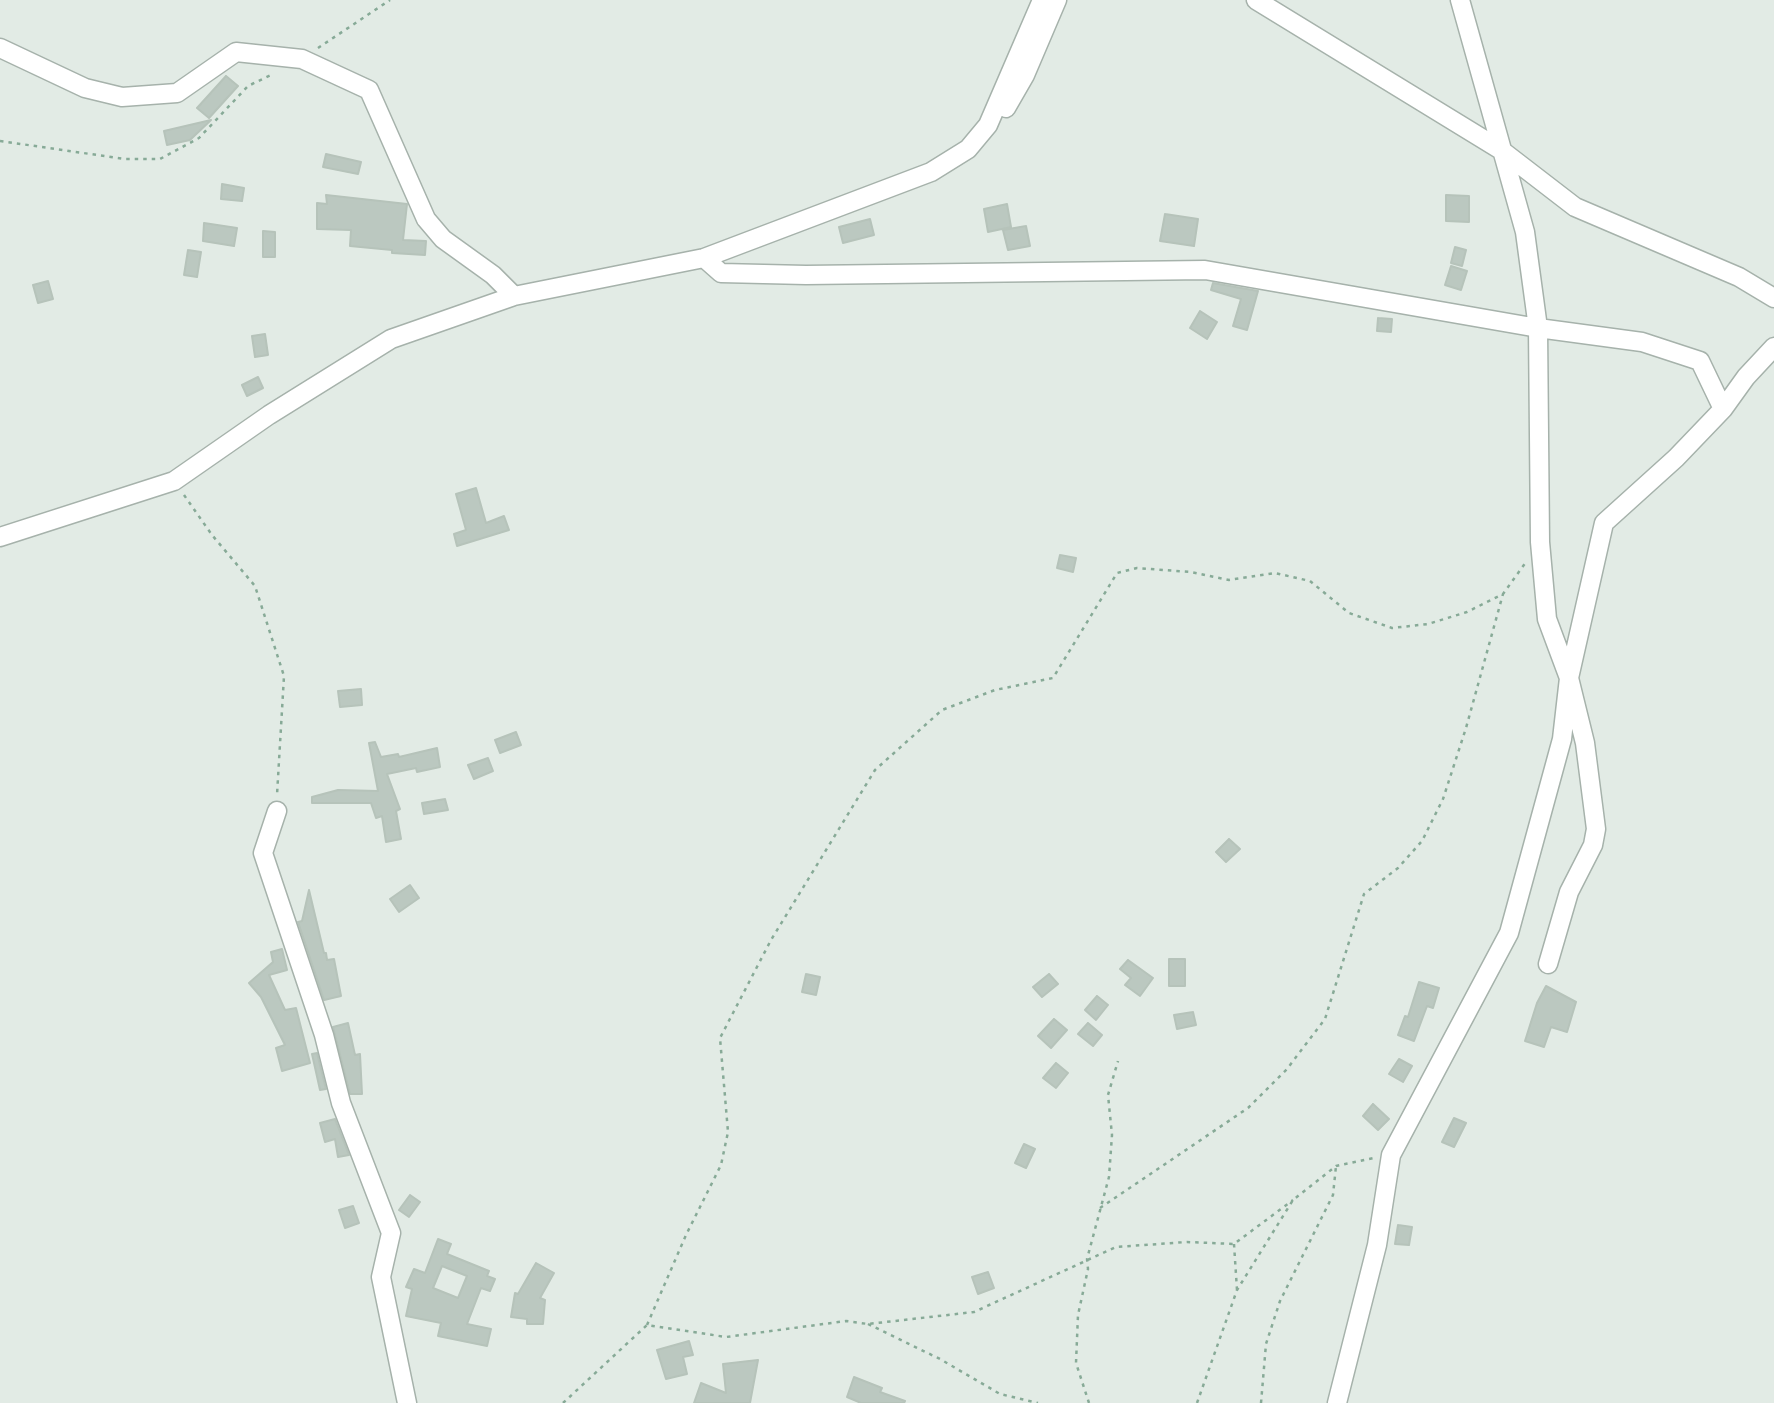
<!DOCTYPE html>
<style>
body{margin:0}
canvas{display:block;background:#e2ebe5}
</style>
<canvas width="1774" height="1403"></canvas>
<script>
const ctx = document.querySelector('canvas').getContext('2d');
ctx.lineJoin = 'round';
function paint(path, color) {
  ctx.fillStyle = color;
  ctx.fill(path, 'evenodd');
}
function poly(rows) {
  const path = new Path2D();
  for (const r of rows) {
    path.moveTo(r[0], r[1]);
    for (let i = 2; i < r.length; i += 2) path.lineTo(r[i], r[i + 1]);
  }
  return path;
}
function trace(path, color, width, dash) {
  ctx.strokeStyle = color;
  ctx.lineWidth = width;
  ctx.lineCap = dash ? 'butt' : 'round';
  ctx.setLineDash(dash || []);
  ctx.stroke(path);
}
const building = poly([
 [226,76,238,86,209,118,197,108,226,76],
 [211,120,190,140,167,145,164,131,211,120],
 [326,154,361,162,358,174,323,167,326,154],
 [222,184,244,188,242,201,221,199,222,184],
 [326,195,407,204,403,240,426,241,425,255,392,253,392,250,350,246,351,230,317,229,317,203,327,204,326,195],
 [1446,195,1469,196,1469,222,1446,221,1446,195],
 [1007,204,1011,227,988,232,984,209,1007,204],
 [1165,214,1198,219,1194,246,1160,241,1165,214],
 [870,219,874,235,843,243,839,227,870,219],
 [204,223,237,228,234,246,203,241,204,223],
 [1026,226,1030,246,1008,250,1003,230,1026,226],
 [263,231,275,232,275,257,263,257,263,231],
 [1455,247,1466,250,1462,266,1451,263,1455,247],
 [188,250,201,252,197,277,184,275,188,250],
 [1451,266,1467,271,1461,290,1445,285,1451,266],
 [48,281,53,299,38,303,33,285,48,281],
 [1213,283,1258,291,1247,330,1233,326,1241,299,1211,290,1213,283],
 [1200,311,1217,322,1207,339,1190,328,1200,311],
 [1378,318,1392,319,1391,332,1377,331,1378,318],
 [265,334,268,355,255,357,252,336,265,334],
 [258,377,263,388,247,396,242,385,258,377],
 [476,488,486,523,504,516,509,530,457,546,454,534,466,530,456,494,476,488],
 [1060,555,1076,558,1073,572,1057,568,1060,555],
 [361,689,362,705,340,707,338,691,361,689],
 [516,732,521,745,500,753,495,740,516,732],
 [375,742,381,757,398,754,399,757,437,748,440,767,417,772,416,768,387,774,400,809,396,811,401,839,386,842,382,816,376,818,371,803,312,803,312,797,338,790,378,791,369,743,375,742],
 [488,758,493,771,474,779,468,765,488,758],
 [445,799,448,810,424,814,422,803,445,799],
 [1229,839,1240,849,1226,862,1216,852,1229,839],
 [410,885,419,898,399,912,390,899,410,885],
 [309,890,324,953,326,953,327,960,334,959,341,996,324,1000,298,922,302,921,309,890],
 [282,949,287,970,269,975,285,1010,296,1008,310,1063,282,1071,276,1048,285,1045,261,997,249,983,273,962,271,952,282,949],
 [1169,959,1185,959,1185,986,1169,986,1169,959],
 [1128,960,1153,978,1140,996,1125,985,1131,978,1120,969,1128,960],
 [806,974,820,977,816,995,802,992,806,974],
 [1049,974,1058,984,1042,997,1033,987,1049,974],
 [1419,982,1439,988,1433,1008,1427,1006,1414,1041,1398,1035,1405,1016,1408,1017,1419,982],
 [1546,986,1576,1002,1567,1032,1551,1027,1544,1047,1525,1041,1537,1003,1546,986],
 [1097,996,1108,1005,1096,1020,1085,1010,1097,996],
 [1193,1012,1196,1025,1177,1029,1174,1015,1193,1012],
 [1054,1019,1067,1030,1051,1048,1038,1036,1054,1019],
 [348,1023,355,1055,360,1054,362,1094,350,1094,333,1027,348,1023],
 [1088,1023,1102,1035,1093,1046,1078,1034,1088,1023],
 [317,1053,326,1089,320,1090,312,1054,317,1053],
 [1399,1059,1412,1066,1403,1082,1389,1074,1399,1059],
 [1056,1063,1068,1073,1056,1088,1043,1078,1056,1063],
 [1373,1104,1389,1119,1378,1130,1363,1116,1373,1104],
 [1454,1118,1466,1123,1454,1147,1442,1142,1454,1118],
 [335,1119,349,1155,338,1157,335,1139,325,1142,320,1123,335,1119],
 [1024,1144,1035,1149,1026,1168,1015,1163,1024,1144],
 [410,1195,420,1202,409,1217,399,1210,410,1195],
 [353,1206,359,1223,345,1228,339,1210,353,1206],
 [1398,1225,1412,1227,1409,1245,1395,1244,1398,1225],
 [438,1239,451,1244,447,1254,489,1271,487,1276,495,1279,490,1291,481,1288,467,1324,491,1329,487,1346,438,1336,441,1323,406,1316,412,1289,406,1287,414,1269,425,1273,438,1239],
 [442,1266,467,1276,458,1298,433,1288,442,1266],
 [536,1263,554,1273,540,1298,545,1300,543,1324,527,1324,527,1319,511,1317,515,1293,518,1294,536,1263],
 [988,1272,994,1288,978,1294,972,1277,988,1272],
 [689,1341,693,1355,683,1357,687,1374,666,1379,657,1350,689,1341],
 [758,1360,750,1403,694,1403,701,1383,726,1393,723,1364,758,1360],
 [854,1377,882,1388,880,1392,905,1401,904,1403,861,1403,847,1397,854,1377]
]);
paint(building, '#bbc8c0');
trace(building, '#b6c3ba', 2);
const minor = poly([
 [1256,0,1501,150,1575,207,1739,277,1774,298],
 [1460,0,1525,232,1538,328,1642,342,1700,361,1723,409],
 [0,48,85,88,122,97,177,93,236,52,302,59,369,90,426,219,443,239,493,275,514,296],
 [1006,108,1025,75,1057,0],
 [704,258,721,273,806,275,1205,270,1538,328,1540,542,1547,619,1569,678,1585,743,1596,829,1593,845,1569,892,1548,964],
 [0,537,174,481,269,415,391,339,514,296,704,258,931,172,968,149,988,125,1042,0],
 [277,811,263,853,324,1035,341,1103,391,1233,381,1277,407,1403],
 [1337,1403,1377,1245,1391,1155,1509,933,1562,739,1569,678,1604,523,1676,458,1723,409,1746,377,1774,347]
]);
trace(minor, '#a6b2ab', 21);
trace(poly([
 [318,48,390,0],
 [0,141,125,159,160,159,199,138,248,86,273,74],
 [184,495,212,535,255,586,284,676,277,795],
 [1100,1208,1248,1108,1287,1069,1325,1019,1364,894,1398,868,1422,841,1443,799,1466,728,1503,594],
 [1234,1244,1237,1290],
 [868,1324,940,1359,1000,1394,1038,1403],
 [647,1325,686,1235,721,1165,728,1132,720,1038,771,940,875,770,942,710,995,690,1053,678,1117,573,1137,568,1191,572,1229,580,1275,573,1310,581,1349,613,1392,628,1428,624,1467,612,1503,594,1526,562],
 [563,1403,647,1325,726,1337,846,1321,868,1324,974,1312,1116,1247,1187,1242,1234,1244,1293,1200],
 [1089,1403,1076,1363,1078,1315,1088,1269,1087,1259,1109,1177,1112,1135,1108,1095,1118,1061],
 [1197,1403,1237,1290,1293,1200,1336,1166,1374,1158],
 [1261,1403,1266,1344,1280,1301,1333,1195,1336,1166]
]), '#87aa97', 2.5, [3.5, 5]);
trace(minor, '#fff', 18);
</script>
